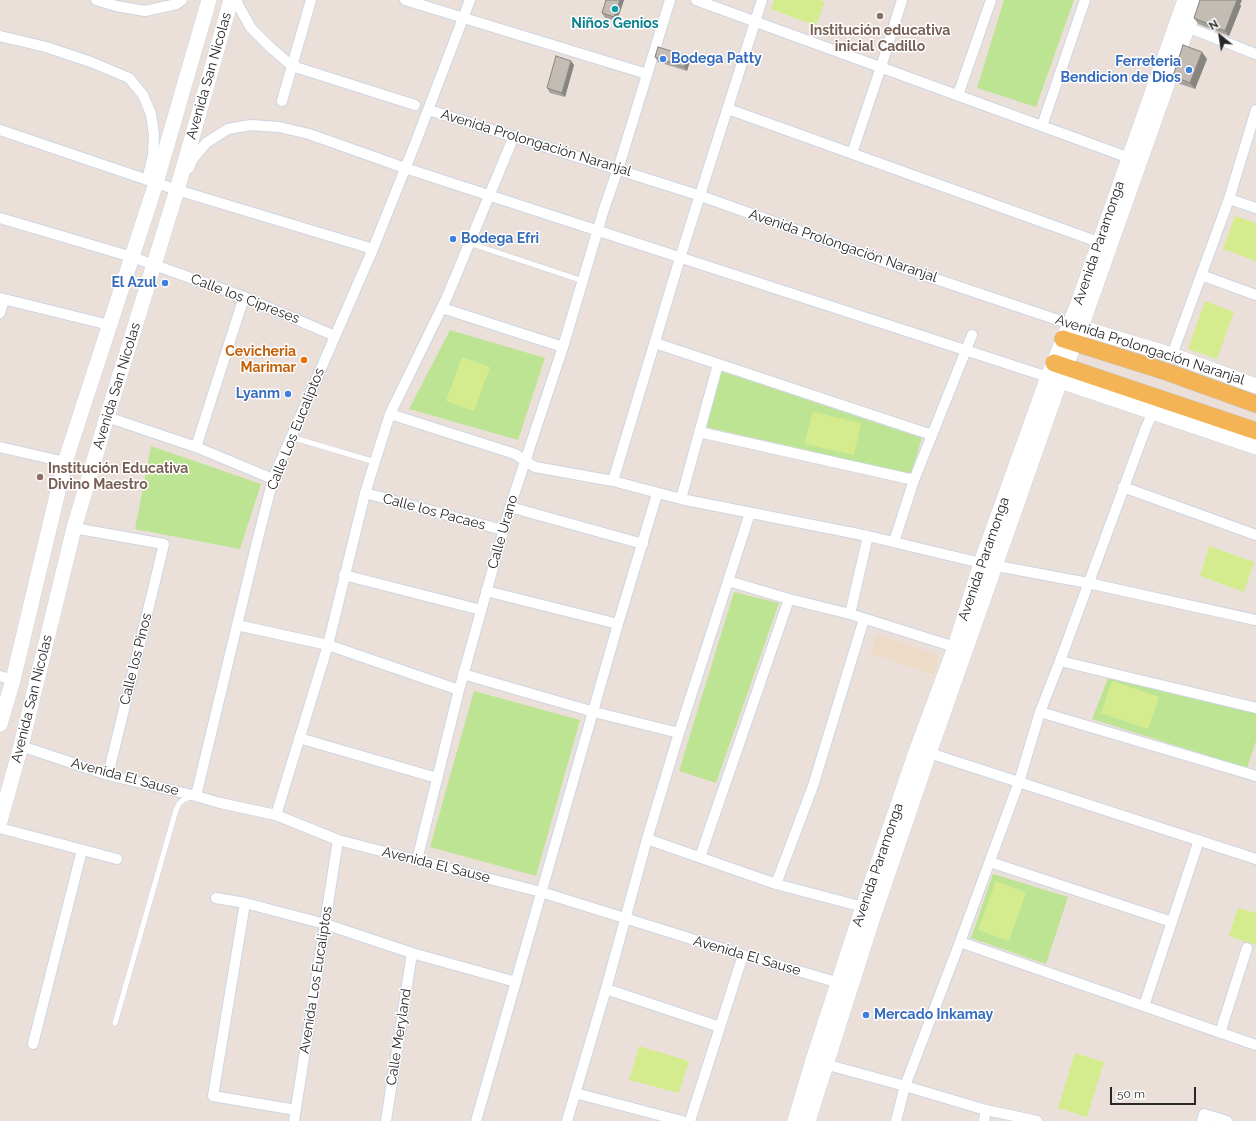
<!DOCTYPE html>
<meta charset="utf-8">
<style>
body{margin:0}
#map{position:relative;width:1256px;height:1121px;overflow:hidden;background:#ebe0d9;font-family:Raleway,sans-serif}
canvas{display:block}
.north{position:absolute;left:1200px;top:16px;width:40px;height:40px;-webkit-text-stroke:3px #fff;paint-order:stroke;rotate:330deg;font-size:11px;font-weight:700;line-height:16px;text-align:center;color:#282828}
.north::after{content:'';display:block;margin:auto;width:14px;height:18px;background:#282828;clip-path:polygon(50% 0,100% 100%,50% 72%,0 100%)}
.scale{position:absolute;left:1110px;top:1087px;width:86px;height:18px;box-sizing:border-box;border:2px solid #282828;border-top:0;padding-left:5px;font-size:12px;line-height:14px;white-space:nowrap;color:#282828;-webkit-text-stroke:3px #fff;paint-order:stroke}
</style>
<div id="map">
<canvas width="1256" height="1121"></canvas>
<div class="north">N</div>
<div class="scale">50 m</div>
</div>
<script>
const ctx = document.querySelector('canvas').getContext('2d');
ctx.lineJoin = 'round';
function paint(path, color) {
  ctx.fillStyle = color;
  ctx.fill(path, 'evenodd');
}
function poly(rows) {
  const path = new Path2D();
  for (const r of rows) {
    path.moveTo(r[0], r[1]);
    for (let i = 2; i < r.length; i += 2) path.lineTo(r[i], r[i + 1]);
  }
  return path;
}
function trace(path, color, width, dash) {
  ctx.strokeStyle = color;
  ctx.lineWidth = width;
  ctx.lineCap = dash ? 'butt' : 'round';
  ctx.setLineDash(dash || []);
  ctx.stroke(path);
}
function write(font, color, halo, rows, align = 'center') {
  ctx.font = font + ' Raleway,sans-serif';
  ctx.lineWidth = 3;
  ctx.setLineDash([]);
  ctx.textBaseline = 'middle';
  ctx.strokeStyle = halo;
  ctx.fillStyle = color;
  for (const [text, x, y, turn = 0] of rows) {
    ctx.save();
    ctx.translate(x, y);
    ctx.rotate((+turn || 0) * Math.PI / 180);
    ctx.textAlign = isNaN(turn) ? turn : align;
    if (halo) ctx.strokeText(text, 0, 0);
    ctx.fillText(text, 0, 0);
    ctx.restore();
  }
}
paint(poly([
 [877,634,936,654,938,659,934,675,870,653]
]), '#eedbc7');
paint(poly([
 [1004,0,1074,0,1036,107,977,88],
 [450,330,545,358,518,440,409,409],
 [721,371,922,438,911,474,706,427],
 [151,446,261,484,240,549,135,529],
 [734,592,779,603,716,783,679,771],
 [1110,673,1256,712,1256,741,1247,768,1092,719],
 [474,691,580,720,536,876,430,847],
 [993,874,1068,897,1046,964,971,938]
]), '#bce493');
paint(poly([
 [774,0,819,0,825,2,816,26,771,9],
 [1235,216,1256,223,1256,261,1223,249],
 [1205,301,1234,312,1217,359,1188,349],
 [462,357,490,367,474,411,446,401],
 [813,412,861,423,854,455,804,444],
 [1209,546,1254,562,1244,592,1200,576],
 [1112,681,1159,697,1148,729,1101,713],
 [996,881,1026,892,1009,941,978,930],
 [1238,908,1256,913,1256,945,1229,936],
 [639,1046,689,1061,679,1093,629,1080],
 [1075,1053,1104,1062,1087,1117,1058,1108]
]), '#d4ec8e');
const lane = poly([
 [469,243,583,281],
 [291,437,375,462],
 [115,1023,176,810,179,804,183,800,191,797]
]);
const street = poly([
 [96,0,116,6,145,11,176,4,182,0],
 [237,0,238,5,251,28,270,47,292,66,415,105],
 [405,0,647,74],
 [696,0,1135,160],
 [1182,25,1256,54],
 [0,36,46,47,91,62,129,78,143,95,151,114,154,135,153,155,147,180],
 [958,95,991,0],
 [282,101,311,0],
 [728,109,1104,244],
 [429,110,701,196,900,267,1070,324],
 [1042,126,1085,0],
 [0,130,177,190,373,249],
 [852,153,881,67,902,0],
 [189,168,192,160,206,143,228,129,251,125,279,127,309,134,405,168,1048,377],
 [1229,199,1256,208],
 [0,218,132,257,244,297,335,336],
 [1201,275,1256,295],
 [0,298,109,325],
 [442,308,563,347],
 [0,313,4,300],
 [655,343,932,435],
 [1172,355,1229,199,1256,110],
 [390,414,515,454,535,467,613,481,681,499,868,536,981,563,1088,583,1256,620],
 [107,417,196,447,273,479],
 [699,432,914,480],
 [0,447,65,462],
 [196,447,244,297],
 [613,481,680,258,762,0],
 [1123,487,1256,535],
 [365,493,503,530],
 [681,499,718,364],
 [510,507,643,544],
 [74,528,164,544,108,775],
 [894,542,914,480,972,335],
 [344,575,481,610],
 [728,581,789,599,850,614,961,649],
 [486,591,618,624],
 [850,614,868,536],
 [237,625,328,645,459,690],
 [1060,661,1256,708],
 [463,674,594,712,679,733],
 [0,676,13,680],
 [1040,712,1256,776],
 [299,738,437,778],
 [21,746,108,775,196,796,220,803,276,815,338,840,541,892,743,955,843,984],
 [923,751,1256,859],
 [196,796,256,546,273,479,373,249,415,144,470,0],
 [276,815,328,645,365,493,390,414,447,297,514,136],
 [0,828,117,859],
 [647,839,776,884,863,907],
 [700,857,789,599],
 [417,860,459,690,510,507,563,347,604,209,618,169,670,0],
 [990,862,1172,922],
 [776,884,813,786,864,619],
 [216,898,245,903,325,924,412,953,516,982],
 [245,903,213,1096,296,1110],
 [960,942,1256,1045],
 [606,989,720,1027],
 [1144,1006,1199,840],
 [1220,1033,1247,948],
 [33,1044,82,850],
 [821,1063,905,1086,986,1110,1037,1121],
 [575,1093,682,1121],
 [294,1121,338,840],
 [386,1121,412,953],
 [476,1121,618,624,657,494],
 [567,1121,606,989,647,839,679,733,750,513],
 [690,1121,743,955],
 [896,1121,905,1086,960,942,1019,782,1040,712,1060,661,1145,430,1153,412],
 [984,1121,986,1110],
 [1202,1121,1204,1114,1227,1121]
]);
const secondary = poly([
 [1072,325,1172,355,1256,386],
 [1051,378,1256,447],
 [0,724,13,680,65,462,156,183,209,0],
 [0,821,21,746,74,528,107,417,177,190,209,78,231,0],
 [795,1121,813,1060,863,907,917,749,955,647,981,563,1048,377,1076,309,1185,0],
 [808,1121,873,917,929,753,1060,381,1081,327,1197,0]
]);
const primary = poly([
 [1063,339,1167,372,1256,404],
 [1054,363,1256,431]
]);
trace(lane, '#ced5e2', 6);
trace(street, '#ced5e2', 12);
trace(secondary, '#ced5e2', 16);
trace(primary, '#c3c3c3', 18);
trace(lane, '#fff', 5);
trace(street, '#fff', 10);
trace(secondary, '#fff', 15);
trace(primary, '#f4b455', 17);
paint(poly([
 [606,0,624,0,617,21,605,18,602,13],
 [1200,0,1242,0,1240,4,1241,6,1229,36,1198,24,1194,18],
 [687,56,690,61,687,71,658,62,655,57],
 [1207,59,1195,89,1177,83,1173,76],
 [571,61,574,65,565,97,550,93,547,88]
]), '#a7a29c');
paint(poly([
 [620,0,624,0,617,21,614,17],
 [1236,0,1242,0,1240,4,1241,6,1229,36,1225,31],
 [1202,52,1207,59,1195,89,1190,83],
 [687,56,690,61,687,71,684,67],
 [571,61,574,65,565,97,562,93]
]), '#88847f');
const building = poly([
 [606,0,620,0,614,17,602,13,606,0],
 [1200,0,1237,0,1225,31,1194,18,1200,0],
 [1183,45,1202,52,1190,83,1173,76,1183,45],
 [658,47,687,56,684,67,655,57,658,47],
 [556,56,571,61,562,93,547,88,556,56]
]);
paint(building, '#c2bcb5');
trace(building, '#88847f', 1);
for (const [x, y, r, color] of [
 [615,9,4,"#0f9aa8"],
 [880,16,4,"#8d6e63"],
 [663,59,4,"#3f7fe0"],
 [1189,70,4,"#3f7fe0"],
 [453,239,4,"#3f7fe0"],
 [165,283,4,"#3f7fe0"],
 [304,360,4,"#e8710a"],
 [288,394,4,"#3f7fe0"],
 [40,477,4,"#8d6e63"],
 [866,1015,4,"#3f7fe0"]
]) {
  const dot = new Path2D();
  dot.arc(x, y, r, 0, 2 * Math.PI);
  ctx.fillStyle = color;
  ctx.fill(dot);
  trace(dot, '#fff', 1.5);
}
write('bold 14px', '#0d838f', '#fff', [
 ["Niños Genios",615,24]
]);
write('bold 14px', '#785e54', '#fff', [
 ["Institución educativa",880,31],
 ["inicial Cadillo",880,47],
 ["Institución Educativa",48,469,"left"],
 ["Divino Maestro",48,485,"left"]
]);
write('bold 14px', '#366cbe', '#fff', [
 ["Bodega Patty",671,59],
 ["Ferreteria",1181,62,"right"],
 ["Bendicion de Dios",1181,78,"right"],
 ["Bodega Efri",461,239],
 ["El Azul",157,283,"right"],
 ["Lyanm",280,394,"right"],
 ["Mercado Inkamay",874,1015]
], 'left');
write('14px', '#282828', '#fff', [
 ["Avenida San Nicolas",209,76,-74],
 ["Avenida Prolongación Naranjal",536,143,17],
 ["Avenida Paramonga",1099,243,-71],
 ["Avenida Prolongación Naranjal",843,246,19],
 ["Calle los Cipreses",245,299,21],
 ["Avenida Prolongación Naranjal",1150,350,18],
 ["Avenida San Nicolas",117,386,-73],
 ["Calle Los Eucaliptos",296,429,-68],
 ["Calle los Pacaes",434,512,15],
 ["Calle Urano",503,532,-74],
 ["Avenida Paramonga",984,559,-71],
 ["Calle los Pinos",136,659,-76],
 ["Avenida San Nicolas",32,699,-76],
 ["Avenida El Sause",125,777,15],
 ["Avenida El Sause",436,865,14],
 ["Avenida Paramonga",878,865,-71],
 ["Avenida El Sause",747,956,16],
 ["Avenida Los Eucaliptos",316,980,-81],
 ["Calle Meryland",399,1037,-81]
]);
write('bold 14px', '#c56008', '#fff', [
 ["Cevicheria",296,352],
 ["Marimar",296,368]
], 'right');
</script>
